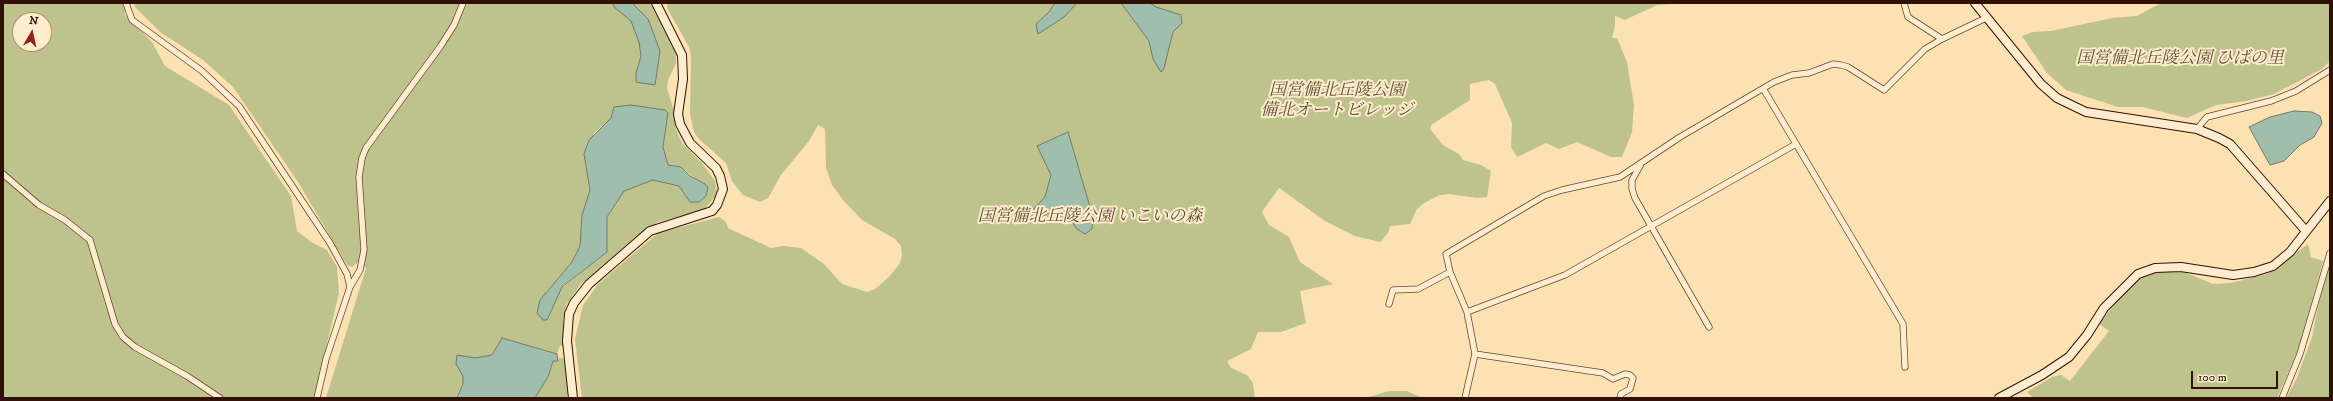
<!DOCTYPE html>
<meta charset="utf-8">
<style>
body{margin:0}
#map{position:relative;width:2333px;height:401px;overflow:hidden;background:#fce1b2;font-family:"IM FELL DW Pica",serif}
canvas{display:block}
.frame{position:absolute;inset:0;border:4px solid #311105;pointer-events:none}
.north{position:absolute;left:12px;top:12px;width:40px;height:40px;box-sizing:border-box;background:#fdeccd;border:1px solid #ab947d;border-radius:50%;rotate:9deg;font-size:11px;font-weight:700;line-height:16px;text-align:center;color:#311105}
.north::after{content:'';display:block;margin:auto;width:14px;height:18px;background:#8f2418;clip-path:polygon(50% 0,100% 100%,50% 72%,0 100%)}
.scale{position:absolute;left:2191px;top:371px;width:87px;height:18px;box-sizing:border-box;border:2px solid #311105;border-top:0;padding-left:5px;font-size:12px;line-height:14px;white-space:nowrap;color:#311105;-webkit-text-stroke:3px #fdeccd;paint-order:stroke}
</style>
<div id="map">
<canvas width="2333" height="401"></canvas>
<div class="frame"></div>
<div class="north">N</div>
<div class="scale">100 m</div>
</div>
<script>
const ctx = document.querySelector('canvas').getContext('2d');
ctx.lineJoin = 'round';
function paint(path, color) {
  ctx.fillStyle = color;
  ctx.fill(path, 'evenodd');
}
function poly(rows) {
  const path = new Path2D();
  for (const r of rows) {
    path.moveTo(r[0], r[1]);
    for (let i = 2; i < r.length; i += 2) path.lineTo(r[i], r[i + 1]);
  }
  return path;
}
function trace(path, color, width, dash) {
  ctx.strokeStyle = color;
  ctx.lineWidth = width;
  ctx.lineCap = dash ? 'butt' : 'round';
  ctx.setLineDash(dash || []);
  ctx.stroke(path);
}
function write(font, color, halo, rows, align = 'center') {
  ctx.font = font + ' "IM FELL DW Pica","Noto Serif JP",serif';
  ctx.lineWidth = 4;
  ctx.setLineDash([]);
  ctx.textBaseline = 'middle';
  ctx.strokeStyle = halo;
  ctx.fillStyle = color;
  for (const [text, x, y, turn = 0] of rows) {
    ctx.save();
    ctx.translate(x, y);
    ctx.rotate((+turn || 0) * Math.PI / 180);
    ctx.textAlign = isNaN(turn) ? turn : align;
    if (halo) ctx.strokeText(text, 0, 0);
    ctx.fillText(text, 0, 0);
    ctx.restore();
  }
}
paint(poly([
 [3,3,124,3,125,15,152,42,165,66,229,105,291,196,297,231,311,242,327,250,337,267,339,293,314,398,3,398],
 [20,20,44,20,44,44,20,44],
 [134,3,613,3,614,7,631,21,639,42,641,56,636,73,655,85,660,51,648,19,632,3,650,3,676,54,676,63,668,80,667,88,675,114,675,127,682,143,701,162,715,181,717,194,704,210,658,222,635,237,580,285,567,304,563,319,564,346,560,346,557,354,502,338,492,355,456,364,463,375,463,384,457,398,326,398,366,268,359,262,352,267,347,265,298,182,233,87,203,60,160,32,135,7],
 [668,117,663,147,668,165,681,167,701,183,679,186,653,180,624,191,607,217,607,252,562,288,540,300,572,262,580,246,582,215,590,190,585,163,594,133,611,118],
 [667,3,1697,3,1657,5,1625,20,1615,16,1615,26,1612,38,1617,38,1627,62,1634,105,1632,132,1622,157,1611,157,1577,142,1559,149,1546,143,1517,157,1511,147,1512,123,1495,84,1489,80,1470,84,1470,100,1431,125,1430,129,1443,145,1459,154,1463,160,1481,165,1491,171,1487,197,1477,198,1449,194,1440,195,1424,203,1417,209,1410,224,1390,226,1388,233,1380,242,1355,236,1325,221,1279,188,1262,212,1269,225,1289,237,1300,262,1333,284,1300,291,1306,323,1281,332,1258,332,1251,349,1227,361,1231,368,1247,375,1253,383,1255,398,582,398,575,339,583,305,598,284,658,233,719,217,726,222,728,228,771,248,784,246,801,248,824,264,842,284,867,292,875,289,889,277,900,263,902,255,901,246,895,239,862,220,843,200,832,185,826,168,825,129,818,125,809,141,781,175,768,198,760,202,743,195,732,181,726,163,699,139,694,132,690,114,691,56,689,47,667,8],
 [2161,3,2330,3,2330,61,2322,69,2274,94,2246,101,2216,105,2187,118,2143,107,2118,107,2066,90,2047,73,2022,36,2033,32,2051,31,2112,18,2137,16],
 [2308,244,2311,257,2323,261,2299,348,2277,398,2033,398,2027,392,2052,377,2061,375,2070,381,2109,331,2099,324,2122,295,2141,277,2155,272,2182,271,2213,284,2231,283,2267,274],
 [2327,265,2330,267,2330,398,2286,398,2297,378,2312,337],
 [559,357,565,359,568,398,535,398,548,377,553,361,558,361],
 [1389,391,1407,391,1423,398,1365,398]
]), '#bec38d');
const water = poly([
 [613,3,632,3,648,19,660,51,655,85,636,82,636,73,641,56,639,42,631,21,614,7,613,3],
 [1055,3,1077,3,1064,17,1038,34,1036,24,1049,12,1055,3],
 [1121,3,1150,3,1156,7,1181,15,1182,23,1173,32,1164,68,1161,72,1153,59,1149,41,1121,3],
 [631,105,665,110,668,113,663,147,668,165,681,167,690,176,705,184,708,188,706,196,699,202,690,202,679,186,653,180,624,191,607,217,607,252,562,287,547,320,543,320,537,313,540,300,572,262,580,246,582,215,590,190,584,154,589,140,611,118,614,107,631,105],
 [2294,111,2312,112,2320,116,2322,123,2314,137,2300,145,2284,161,2270,165,2249,127,2270,117,2294,111],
 [1068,132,1093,217,1092,229,1085,234,1076,228,1069,216,1064,211,1056,210,1036,219,1028,218,1027,216,1045,197,1051,175,1037,146,1068,132],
 [502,338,557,354,558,361,553,361,548,377,535,398,457,398,463,384,463,376,456,364,457,355,475,358,492,355,502,338]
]);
paint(water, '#9fbeab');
trace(water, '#737969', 1);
const street = poly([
 [126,3,132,20,202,71,239,106,330,243,347,274,350,287],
 [1904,3,1908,17,1942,39],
 [1764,90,1903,324,1905,367],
 [2197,129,2207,117,2271,101,2296,91,2330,70],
 [1640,166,1632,180,1632,189,1635,198,1709,327],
 [3,174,39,205,65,220,90,240,115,324,123,337,135,347,187,376,220,398],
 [1389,304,1393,290,1418,289,1450,272],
 [1467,312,1565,275,1796,144],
 [1475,354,1603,373,1613,379,1625,374,1630,375,1633,378,1630,389,1621,394,1620,398],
 [317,398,326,359,350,287,360,270,364,250,359,177,362,158,366,148,440,47,454,25,463,3],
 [1465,398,1475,354,1467,312,1450,272,1446,254,1544,196,1562,190,1620,177,1680,137,1774,82,1792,75,1809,73,1833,64,1841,65,1848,67,1884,90,1925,49,1942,39,1986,18],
 [2282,398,2300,354,2330,253]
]);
const secondary = poly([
 [1975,3,2041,84,2057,98,2086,112,2197,129,2219,138,2230,144,2306,231],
 [573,398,567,341,569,314,574,303,589,284,650,231,712,211,717,205,723,189,720,176,716,168,690,143,680,124,678,114,683,79,682,55,656,3],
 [1999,398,2042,375,2069,357,2087,335,2104,308,2138,274,2155,268,2181,267,2233,275,2254,272,2273,266,2290,252,2330,201]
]);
trace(street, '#644530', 7);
trace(secondary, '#311105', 10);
trace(street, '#fdeccd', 5.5);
trace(secondary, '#fdeccd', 8);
write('italic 17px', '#624f35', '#fdeccd', [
 ["国営備北丘陵公園 ひばの里",2180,59],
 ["国営備北丘陵公園",1337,91],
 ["備北オートビレッジ",1337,111],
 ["国営備北丘陵公園 いこいの森",1090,217]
]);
</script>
